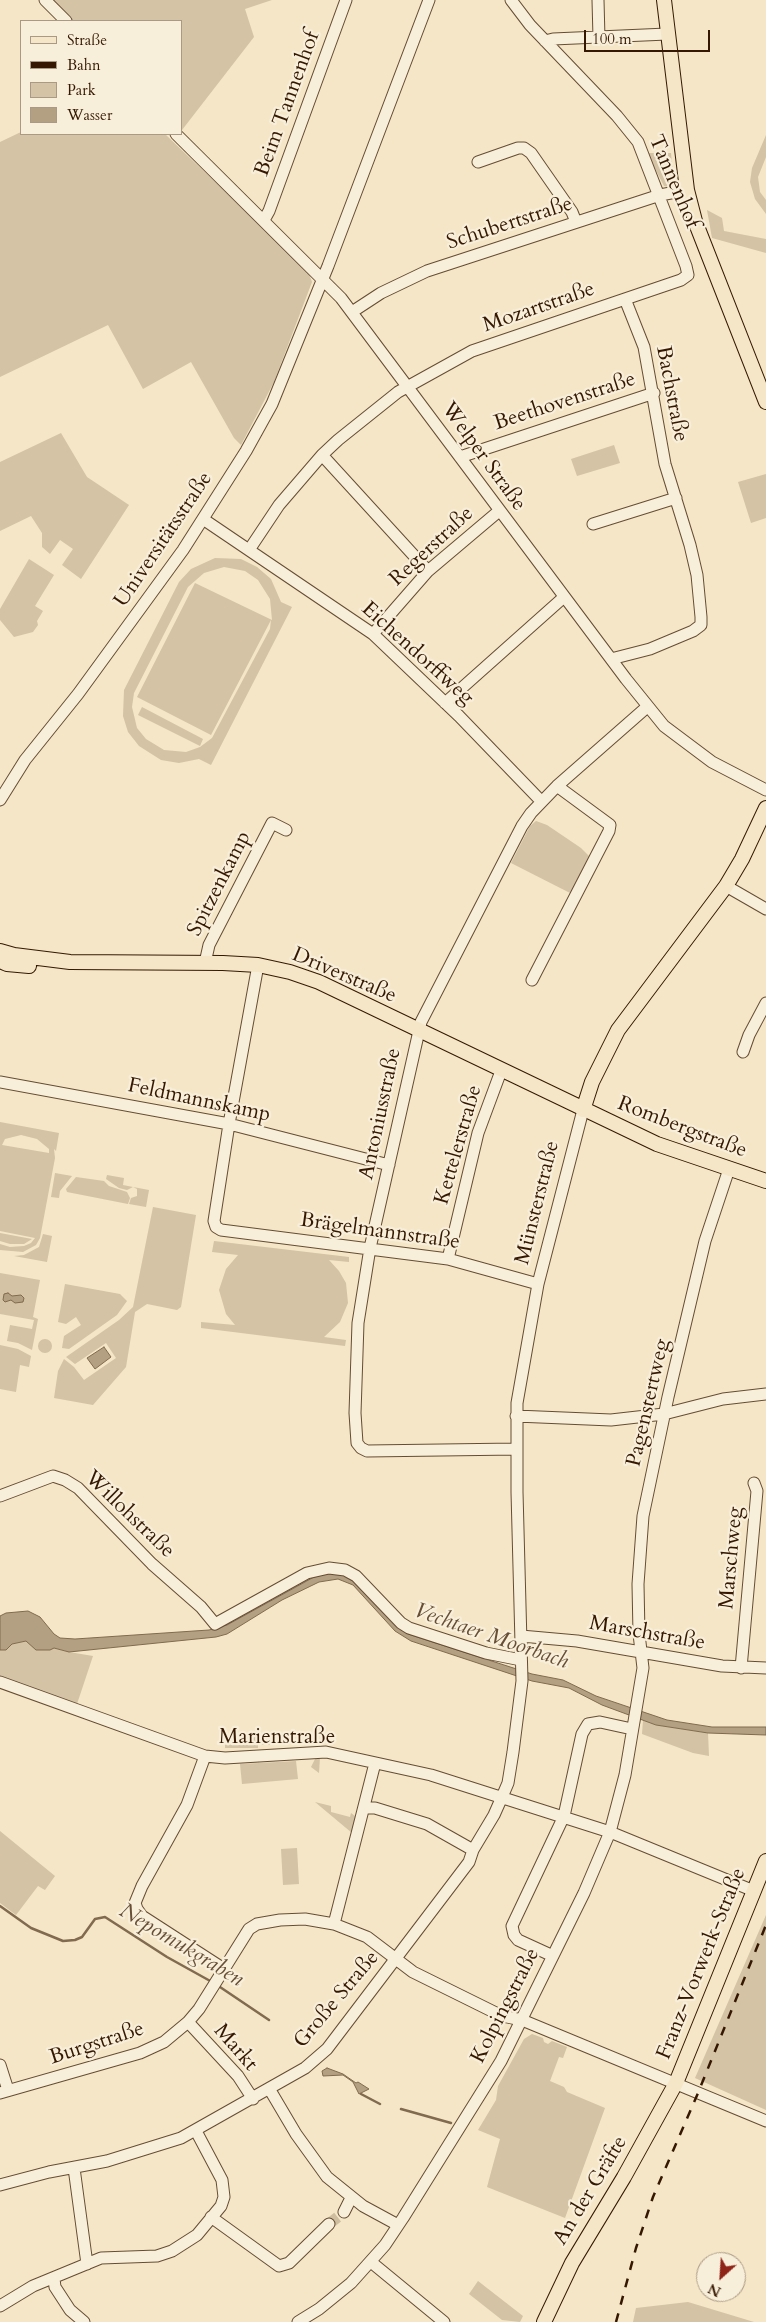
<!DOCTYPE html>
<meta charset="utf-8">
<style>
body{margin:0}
#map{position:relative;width:766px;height:2322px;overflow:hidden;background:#f4e6c6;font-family:Cardo,serif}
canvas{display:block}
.legend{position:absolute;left:20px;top:20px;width:162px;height:115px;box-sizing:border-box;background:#f8efda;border:1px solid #aa9984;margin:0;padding:6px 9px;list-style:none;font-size:15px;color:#361802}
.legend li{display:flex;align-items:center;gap:10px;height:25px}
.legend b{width:25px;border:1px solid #aa9984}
.north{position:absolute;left:696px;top:2252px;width:50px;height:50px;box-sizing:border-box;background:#f8efda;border:1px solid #aa9984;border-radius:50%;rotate:206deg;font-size:14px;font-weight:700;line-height:20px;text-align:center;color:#361802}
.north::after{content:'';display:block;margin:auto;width:18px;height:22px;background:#8f2418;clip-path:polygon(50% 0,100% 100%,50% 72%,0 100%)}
.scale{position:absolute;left:584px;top:30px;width:126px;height:22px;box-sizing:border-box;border:2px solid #361802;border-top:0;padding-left:6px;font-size:15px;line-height:18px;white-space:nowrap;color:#361802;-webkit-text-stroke:4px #f8efda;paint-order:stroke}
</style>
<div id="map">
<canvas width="766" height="2322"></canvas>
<ul class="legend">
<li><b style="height:6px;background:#f4e6c6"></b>Straße</li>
<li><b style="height:6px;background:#361802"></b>Bahn</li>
<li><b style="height:14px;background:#d4c3a5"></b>Park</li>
<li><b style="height:14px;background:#b3a083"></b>Wasser</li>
</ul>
<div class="north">N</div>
<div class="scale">100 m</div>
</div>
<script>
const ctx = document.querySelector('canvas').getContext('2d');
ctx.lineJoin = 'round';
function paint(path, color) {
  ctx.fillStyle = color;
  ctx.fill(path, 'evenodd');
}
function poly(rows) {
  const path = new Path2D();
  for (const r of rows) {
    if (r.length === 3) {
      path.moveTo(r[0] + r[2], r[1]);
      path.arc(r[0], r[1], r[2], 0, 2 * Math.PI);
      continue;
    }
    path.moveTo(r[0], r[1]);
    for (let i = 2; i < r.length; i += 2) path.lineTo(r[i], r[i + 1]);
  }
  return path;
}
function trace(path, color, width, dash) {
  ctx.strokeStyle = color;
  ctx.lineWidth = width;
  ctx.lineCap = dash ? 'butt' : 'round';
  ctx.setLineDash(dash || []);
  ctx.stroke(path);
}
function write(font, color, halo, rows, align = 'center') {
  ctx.font = font + ' Cardo,serif';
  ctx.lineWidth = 4.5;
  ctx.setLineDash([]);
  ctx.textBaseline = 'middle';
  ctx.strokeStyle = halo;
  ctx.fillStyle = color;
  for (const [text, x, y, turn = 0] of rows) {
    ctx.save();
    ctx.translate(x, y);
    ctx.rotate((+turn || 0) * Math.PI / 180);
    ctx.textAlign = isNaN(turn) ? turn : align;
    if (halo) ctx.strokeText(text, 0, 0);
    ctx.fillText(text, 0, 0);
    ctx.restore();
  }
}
paint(poly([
 [50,0,272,0,245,9,254,37,182,130,181,21,72,21],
 [21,132,21,134,165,134,308,271,312,282,274,382,241,445,234,438,191,362,143,389,108,325,0,377,0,142],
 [766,135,766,157,758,177,760,192,766,200,766,214,755,199,750,182,752,168],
 [647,153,671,153,674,183,669,187,664,186],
 [707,210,722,218,724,231,766,239,766,253,712,238],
 [61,433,87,477,129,505,81,579,62,565,73,549,60,540,50,554,42,547,42,533,31,516,0,531,0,462],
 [614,445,620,463,577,476,571,459],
 [766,474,766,518,751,523,738,482],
 [215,558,241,559,257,567,271,579,281,602,292,607,211,765,199,759,179,763,161,760,139,746,128,732,123,716,124,690,179,582,191,569],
 [224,567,245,571,258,580,270,599,272,620,195,583,137,697,211,735,271,620,270,629,212,738,200,747,186,752,164,750,146,739,137,728,132,707,134,693,188,587,204,573],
 [29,559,54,575,35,606,43,611,37,621,38,625,33,632,14,637,0,620,0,609],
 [142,707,203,739,200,746,138,715],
 [536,821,547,825,581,848,589,856,590,860,572,894,511,863,530,826],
 [0,1122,59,1133,56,1151,54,1149,55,1158,40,1238,36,1245,23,1252,0,1250,0,1244,10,1247,24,1246,31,1243,35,1238,0,1231],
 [21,1135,37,1139,49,1149,49,1153,2,1145,5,1139],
 [55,1173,72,1176,60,1191,59,1198,51,1197],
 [107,1175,124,1178,123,1185,133,1187,149,1190,146,1207,129,1204,131,1198,137,1196,137,1189,133,1187,127,1190,119,1188,106,1179],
 [76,1177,104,1181,109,1186,127,1192,130,1198,128,1204,67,1192,66,1189],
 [153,1207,196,1215,181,1307,177,1310,147,1304,135,1312,126,1367,93,1405,54,1398,58,1371,64,1359,74,1367,84,1380,116,1358,106,1343,75,1364,66,1357,119,1320,133,1307],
 [0,1233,32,1239,24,1244,10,1244,0,1241],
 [43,1234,52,1236,47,1262,14,1256,24,1255,39,1247],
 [214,1241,349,1257,349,1262,329,1260,339,1271,346,1283,348,1303,340,1322,324,1337,346,1340,345,1346,201,1328,201,1322,235,1325,226,1314,219,1290,226,1269,238,1255,212,1252],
 [0,1273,40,1280,33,1317,38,1319,32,1350,18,1343,7,1341,10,1325,32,1329,34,1320,0,1314],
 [65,1284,120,1294,127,1301,117,1315,69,1349,62,1348,64,1336,81,1325,76,1317,66,1324,58,1322],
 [45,1346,7],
 [0,1345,18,1349,31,1356,29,1367,20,1365,16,1392,0,1389],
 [26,1641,69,1652,93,1656,77,1704,0,1676,0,1650,6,1650,12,1644],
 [643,1720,656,1725,708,1733,709,1756,693,1753,642,1734],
 [225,1737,271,1737,271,1745,258,1745,258,1748,225,1748],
 [316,1757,320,1757,319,1773,311,1767],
 [296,1761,298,1779,242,1784,240,1764],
 [315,1802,331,1806,331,1812,350,1817,351,1813,355,1816,352,1833],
 [0,1831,55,1876,45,1890,38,1886,16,1915,0,1903],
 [297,1848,299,1884,283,1885,281,1849],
 [766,1915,766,2110,695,2078],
 [532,2034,543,2038,544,2042,548,2044,552,2041,567,2047,563,2058,559,2057,550,2081,564,2087,567,2092,605,2108,565,2218,487,2187,500,2139,478,2130,496,2100,498,2086,524,2039],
 [478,2281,523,2316,520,2322,502,2320,469,2294],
 [688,2302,754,2322,633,2322,636,2308]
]), '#d4c3a5');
const water = poly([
 [8,1293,12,1296,21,1295,24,1298,23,1302,15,1303,11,1300,5,1302,3,1300,4,1294,8,1293],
 [104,1347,111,1357,95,1369,87,1358,104,1347],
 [330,1573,348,1576,354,1581,401,1629,408,1634,532,1674,563,1680,596,1696,667,1720,712,1727,766,1727,766,1735,708,1733,656,1725,602,1705,569,1688,532,1681,411,1641,395,1631,353,1585,338,1579,319,1582,282,1600,227,1634,216,1637,69,1652,54,1648,50,1650,36,1650,26,1641,12,1644,6,1650,0,1650,0,1616,6,1613,28,1611,40,1617,54,1634,60,1638,75,1639,209,1630,227,1625,314,1577,330,1573],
 [327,2068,343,2074,356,2083,358,2082,369,2089,359,2094,353,2082,343,2075,323,2076,322,2071,327,2068]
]);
paint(water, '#b3a083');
trace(water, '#816a4f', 1);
trace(poly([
 [0,1906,31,1928,63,1941,75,1940,82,1937,95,1919,105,1917,167,1957,212,1982],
 [217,1985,269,2020],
 [361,2094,380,2104],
 [401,2109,451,2123]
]), '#816a4f', 2.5);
trace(poly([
 [329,2224,344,2212]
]), '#cebd9f', 11, [11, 5.5]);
const minor = poly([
 [45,0,66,21],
 [598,0,599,38],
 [545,41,553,39,667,34],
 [176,134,341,298,626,679,664,726,712,762,766,790],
 [478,162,518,148,524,148,531,153,572,212,576,222],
 [264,220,269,211,346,0],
 [352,312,381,293,427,271,660,195,687,190],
 [322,455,428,571],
 [460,457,654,393],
 [203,519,373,634,459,716,541,801],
 [593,524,676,498],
 [249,550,279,505,322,455,338,440,398,392,472,351,681,280,688,275,686,266,638,142,617,116,530,25,511,0],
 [373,634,428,571,499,511],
 [611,659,650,649,693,631,701,625,701,617,697,575,690,545,665,464,644,347,625,299],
 [445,703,564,597],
 [0,800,25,760,78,694,183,550,246,451,272,404,328,266,429,0],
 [726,886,766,909],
 [205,963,209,945,272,823,286,830],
 [258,965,229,1124,214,1221,216,1227,221,1230,448,1259,538,1284],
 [532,980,609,831,610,825,557,786],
 [743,1052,749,1035,766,1003],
 [0,1082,229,1124,389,1165],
 [448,1259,478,1133,501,1071],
 [516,1416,611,1420,664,1414,723,1399,766,1394],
 [516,1449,367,1451,361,1448,357,1443,355,1413,358,1323,370,1248,421,1022,522,826,531,813,557,786,647,707],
 [0,1496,53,1476,65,1480,78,1488,152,1564,201,1607,215,1624,307,1573,329,1568,345,1570,356,1576,401,1623,409,1628,486,1653,521,1660],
 [521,1636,577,1641,722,1666,766,1668],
 [741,1668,757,1491,754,1483],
 [0,1682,205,1756,225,1758,326,1752,431,1775,610,1832,754,1891],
 [205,1756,187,1805,142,1886,135,1903,137,1909,142,1916,224,1969],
 [364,1808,375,1808,427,1824,473,1850],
 [334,1924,375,1763],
 [553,1956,518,1940,514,1935,512,1926,564,1816,582,1734,588,1724,600,1722,632,1729],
 [188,2022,238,2076,253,2099],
 [0,2065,8,2090],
 [270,2090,296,2134,327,2177,363,2206,398,2225],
 [0,2093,140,2053,164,2042,188,2022,199,2009,249,1929,257,1924,280,1920,305,1919,334,1924,367,1937,413,1972,502,2016,522,2020,766,2121],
 [74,2168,87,2264],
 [0,2185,49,2172,107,2161,181,2138,305,2068,327,2049,469,1862,473,1850,494,1815,502,1797,508,1783,513,1752,522,1681,517,1492,517,1403,538,1284,583,1110],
 [344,2212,351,2198],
 [211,2217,279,2266,289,2263,329,2224],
 [371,2262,444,2322],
 [54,2279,55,2287,70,2310,84,2322],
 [0,2306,33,2286,101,2258,157,2256,172,2251,197,2235,221,2206,224,2197,222,2180,196,2131],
 [298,2322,319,2309,351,2283,385,2245,403,2218,501,2061,584,1893,610,1832,625,1775,643,1668,639,1634,638,1584,643,1516,668,1397,705,1241,729,1169]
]);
const major = poly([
 [664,0,687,190,695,221,766,402],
 [0,951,14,955,70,962,223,963,258,965,290,972,319,982,657,1144,766,1181],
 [0,961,7,964,29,966],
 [583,1110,592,1082,618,1030,726,886,742,859,766,808],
 [544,2322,572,2263,624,2177,676,2083,766,1861]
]);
trace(minor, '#664c33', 13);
trace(major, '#361802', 16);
trace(minor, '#f8efda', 11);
trace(major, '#f4e6c6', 14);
trace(poly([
 [616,2322,636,2248,653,2197,698,2093,766,1925]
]), '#361802', 2.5, [9, 9]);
write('21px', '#361802', '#f8efda', [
 ["Beim Tannenhof",288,104,-70],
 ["Tannenhof",673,182,67],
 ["Schubertstraße",510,224,-18],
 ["Mozartstraße",539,308,-19],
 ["Bachstraße",671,394,79],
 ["Beethovenstraße",565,402,-18],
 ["Welper Straße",483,457,54],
 ["Universitätsstraße",164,540,-56],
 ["Regerstraße",432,547,-43],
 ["Eichendorffweg",417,654,42],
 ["Spitzenkamp",220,884,-63],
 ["Driverstraße",344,976,23],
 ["Feldmannskamp",199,1101,12],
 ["Antoniusstraße",381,1114,-78],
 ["Rombergstraße",682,1128,21],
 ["Kettelerstraße",459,1145,-74],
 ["Münsterstraße",538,1203,-76],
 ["Brägelmannstraße",380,1232,8],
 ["Pagenstertweg",649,1403,-77],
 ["Willohstraße",129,1515,44],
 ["Marschweg",732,1558,-85],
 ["Marschstraße",647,1634,10],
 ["Marienstraße",277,1738],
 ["Franz-Vorwerk-Straße",702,1964,-68],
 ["Große Straße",337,2000,-50],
 ["Kolpingstraße",506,2006,-63],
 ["Burgstraße",97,2044,-18],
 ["Markt",235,2048,49],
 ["An der Gräfte",591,2191,-59]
]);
write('italic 22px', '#684e36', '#f8efda', [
 ["Vechtaer Moorbach",491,1637,19],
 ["Nepomukgraben",181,1946,31]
]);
</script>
